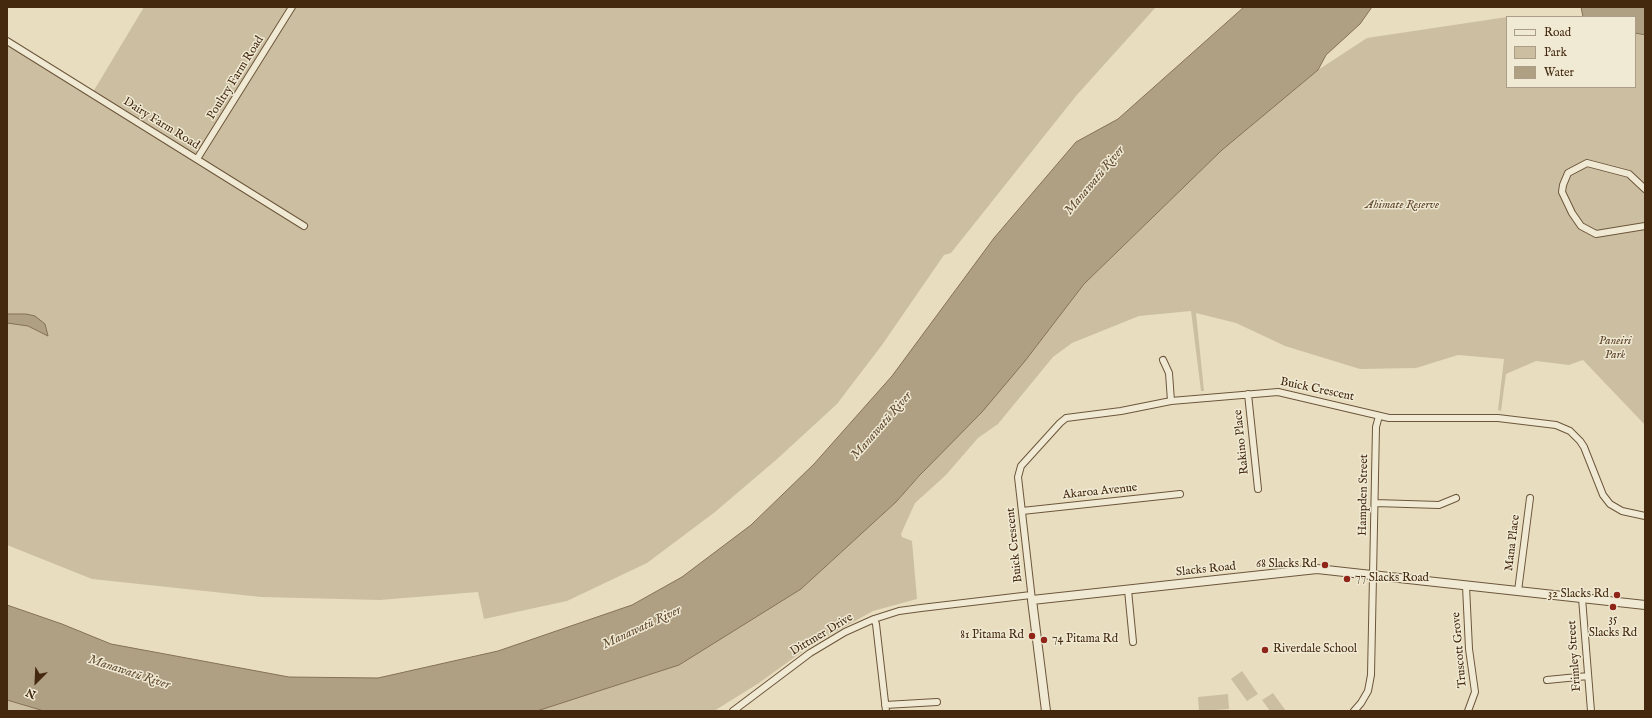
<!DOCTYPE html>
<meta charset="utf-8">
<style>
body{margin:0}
#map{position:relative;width:1652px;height:718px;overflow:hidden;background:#e8debf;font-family:"IM FELL English",serif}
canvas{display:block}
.frame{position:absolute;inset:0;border:8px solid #44290f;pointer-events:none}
.legend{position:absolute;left:1506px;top:16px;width:130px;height:72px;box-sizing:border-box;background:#f0ead5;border:1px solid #ab9d86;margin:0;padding:5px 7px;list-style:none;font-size:12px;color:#44290f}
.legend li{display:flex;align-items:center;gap:8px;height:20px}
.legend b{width:20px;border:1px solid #ab9d86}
.north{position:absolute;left:16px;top:662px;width:40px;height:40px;-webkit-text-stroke:3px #f0ead5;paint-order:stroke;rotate:204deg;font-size:11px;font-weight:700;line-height:16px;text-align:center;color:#44290f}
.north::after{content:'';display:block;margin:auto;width:14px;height:18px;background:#44290f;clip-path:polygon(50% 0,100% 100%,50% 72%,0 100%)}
</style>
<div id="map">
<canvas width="1652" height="718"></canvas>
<div class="frame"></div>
<ul class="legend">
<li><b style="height:5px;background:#f0ead5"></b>Road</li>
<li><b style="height:11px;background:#ccbfa1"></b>Park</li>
<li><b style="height:11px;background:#b0a083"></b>Water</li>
</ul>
<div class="north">N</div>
</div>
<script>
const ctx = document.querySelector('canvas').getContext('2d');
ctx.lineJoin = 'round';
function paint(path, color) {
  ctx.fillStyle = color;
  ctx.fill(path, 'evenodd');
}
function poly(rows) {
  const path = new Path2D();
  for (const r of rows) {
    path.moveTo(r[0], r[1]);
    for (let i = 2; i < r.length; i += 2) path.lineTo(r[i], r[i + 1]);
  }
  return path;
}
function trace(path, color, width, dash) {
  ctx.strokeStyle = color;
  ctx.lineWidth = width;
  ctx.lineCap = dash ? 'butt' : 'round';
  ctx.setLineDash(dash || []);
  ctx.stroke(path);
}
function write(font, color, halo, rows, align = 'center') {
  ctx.font = font + ' "IM FELL English",serif';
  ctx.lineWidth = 3;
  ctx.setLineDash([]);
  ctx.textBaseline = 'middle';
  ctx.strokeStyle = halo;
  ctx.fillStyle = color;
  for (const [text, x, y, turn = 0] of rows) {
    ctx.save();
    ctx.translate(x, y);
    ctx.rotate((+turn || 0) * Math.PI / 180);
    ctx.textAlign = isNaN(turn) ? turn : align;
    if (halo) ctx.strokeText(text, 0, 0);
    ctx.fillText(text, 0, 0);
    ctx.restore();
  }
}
paint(poly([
 [144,7,1156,7,1076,96,951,253,944,255,882,345,837,404,776,460,715,512,647,563,567,601,484,619,478,592,380,600,261,597,92,579,7,545,7,45,90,97],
 [1507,17,1507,87,1635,87,1635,33,1645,36,1645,425,1583,360,1569,365,1536,361,1506,374,1501,411,1498,410,1504,359,1458,355,1416,368,1360,369,1285,346,1236,323,1196,313,1204,391,1201,391,1191,311,1139,316,1072,343,1053,357,998,424,978,438,946,475,915,503,901,534,902,537,912,541,917,599,873,611,810,646,759,683,714,711,537,711,679,665,801,589,896,502,1025,361,1084,284,1222,150,1318,70,1367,38],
 [1242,671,1258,694,1247,701,1231,679],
 [1273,693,1286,711,1270,711,1262,700],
 [1228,694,1229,709,1199,711,1198,697],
 [7,700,44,711,7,711]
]), '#ccbfa1');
const water = poly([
 [1244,7,1372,7,1360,24,1326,55,1318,70,1222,150,1084,284,1025,361,982,412,920,475,896,502,801,589,679,665,537,711,44,711,7,700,7,605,62,624,111,644,289,677,378,678,498,651,632,605,682,577,751,525,814,464,892,376,994,238,1076,142,1118,119,1244,7],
 [1581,7,1645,7,1645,35,1635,33,1635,17,1583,17,1581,7],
 [7,314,26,314,35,316,45,324,48,336,28,326,7,323,7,314]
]);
paint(water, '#b0a083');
trace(water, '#857055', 1);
const minor = poly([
 [7,41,304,226],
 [197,159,292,7],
 [1645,189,1629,174,1587,163,1568,173,1563,185,1562,192,1572,213,1581,226,1596,234,1645,226],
 [1163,360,1169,373,1171,401],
 [1248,394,1258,489],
 [1375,503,1439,505,1456,498],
 [1022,511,1180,494],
 [1466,586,1469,649,1475,692,1468,711],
 [1128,590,1133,642],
 [1518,591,1530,498],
 [1582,598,1591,711],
 [1032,600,1018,477,1021,466,1060,423,1066,418,1121,411,1171,401,1278,392,1389,418,1498,418,1556,425,1570,431,1580,441,1584,447,1603,495,1610,504,1622,511,1645,516],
 [874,619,876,624,886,711],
 [1547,680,1588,676],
 [885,705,937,702],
 [733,711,810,653,845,632,874,619,899,611,921,608,1031,595],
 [1354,711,1361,703,1368,691,1371,675,1376,427,1379,416]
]);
const tertiary = poly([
 [1046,711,1032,600,1317,569,1645,605]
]);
trace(minor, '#6d563b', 8);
trace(tertiary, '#6d563b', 10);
trace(minor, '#f0ead5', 6);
trace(tertiary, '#f0ead5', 8);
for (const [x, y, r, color] of [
 [1325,565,4,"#8f2418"],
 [1347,579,4,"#8f2418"],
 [1617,595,4,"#8f2418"],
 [1613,607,4,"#8f2418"],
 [1032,636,4,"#8f2418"],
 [1044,640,4,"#8f2418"],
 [1265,650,4,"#8f2418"]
]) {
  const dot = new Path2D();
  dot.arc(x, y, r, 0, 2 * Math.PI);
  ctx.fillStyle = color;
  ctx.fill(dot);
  trace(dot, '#f0ead5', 1.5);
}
write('12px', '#44290f', '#f0ead5', [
 ["Poultry Farm Road",236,78,-58],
 ["Dairy Farm Road",161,124,32],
 ["Buick Crescent",1317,390,12],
 ["Rakino Place",1242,442,-96],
 ["Akaroa Avenue",1100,492,-6],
 ["Hampden Street",1364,495,-89],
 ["Mana Place",1513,543,-83],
 ["Buick Crescent",1015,545,-96],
 ["Slacks Road",1206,570,-6],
 ["Dittmer Drive",822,635,-31],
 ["Truscott Grove",1460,650,-95],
 ["Frimley Street",1575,656,-94]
]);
write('italic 12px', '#5f472c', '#f0ead5', [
 ["Ahimate Reserve",1402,206],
 ["Paneiri",1615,342],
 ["Park",1615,356]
]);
write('12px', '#44290f', '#f0ead5', [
 ["68 Slacks Rd",1317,565],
 ["77 Slacks Road",1355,579,"left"],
 ["32 Slacks Rd",1609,595],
 ["35",1613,620,"center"],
 ["Slacks Rd",1613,634,"center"],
 ["81 Pitama Rd",1024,636],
 ["74 Pitama Rd",1052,640,"left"],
 ["Riverdale School",1273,650,"left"]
], 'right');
write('italic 13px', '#644d32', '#f0ead5', [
 ["Manawatū River",1095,181,-50],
 ["Manawatū River",882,426,-49],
 ["Manawatū River",642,628,-25],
 ["Manawatū River",129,673,18]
]);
</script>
